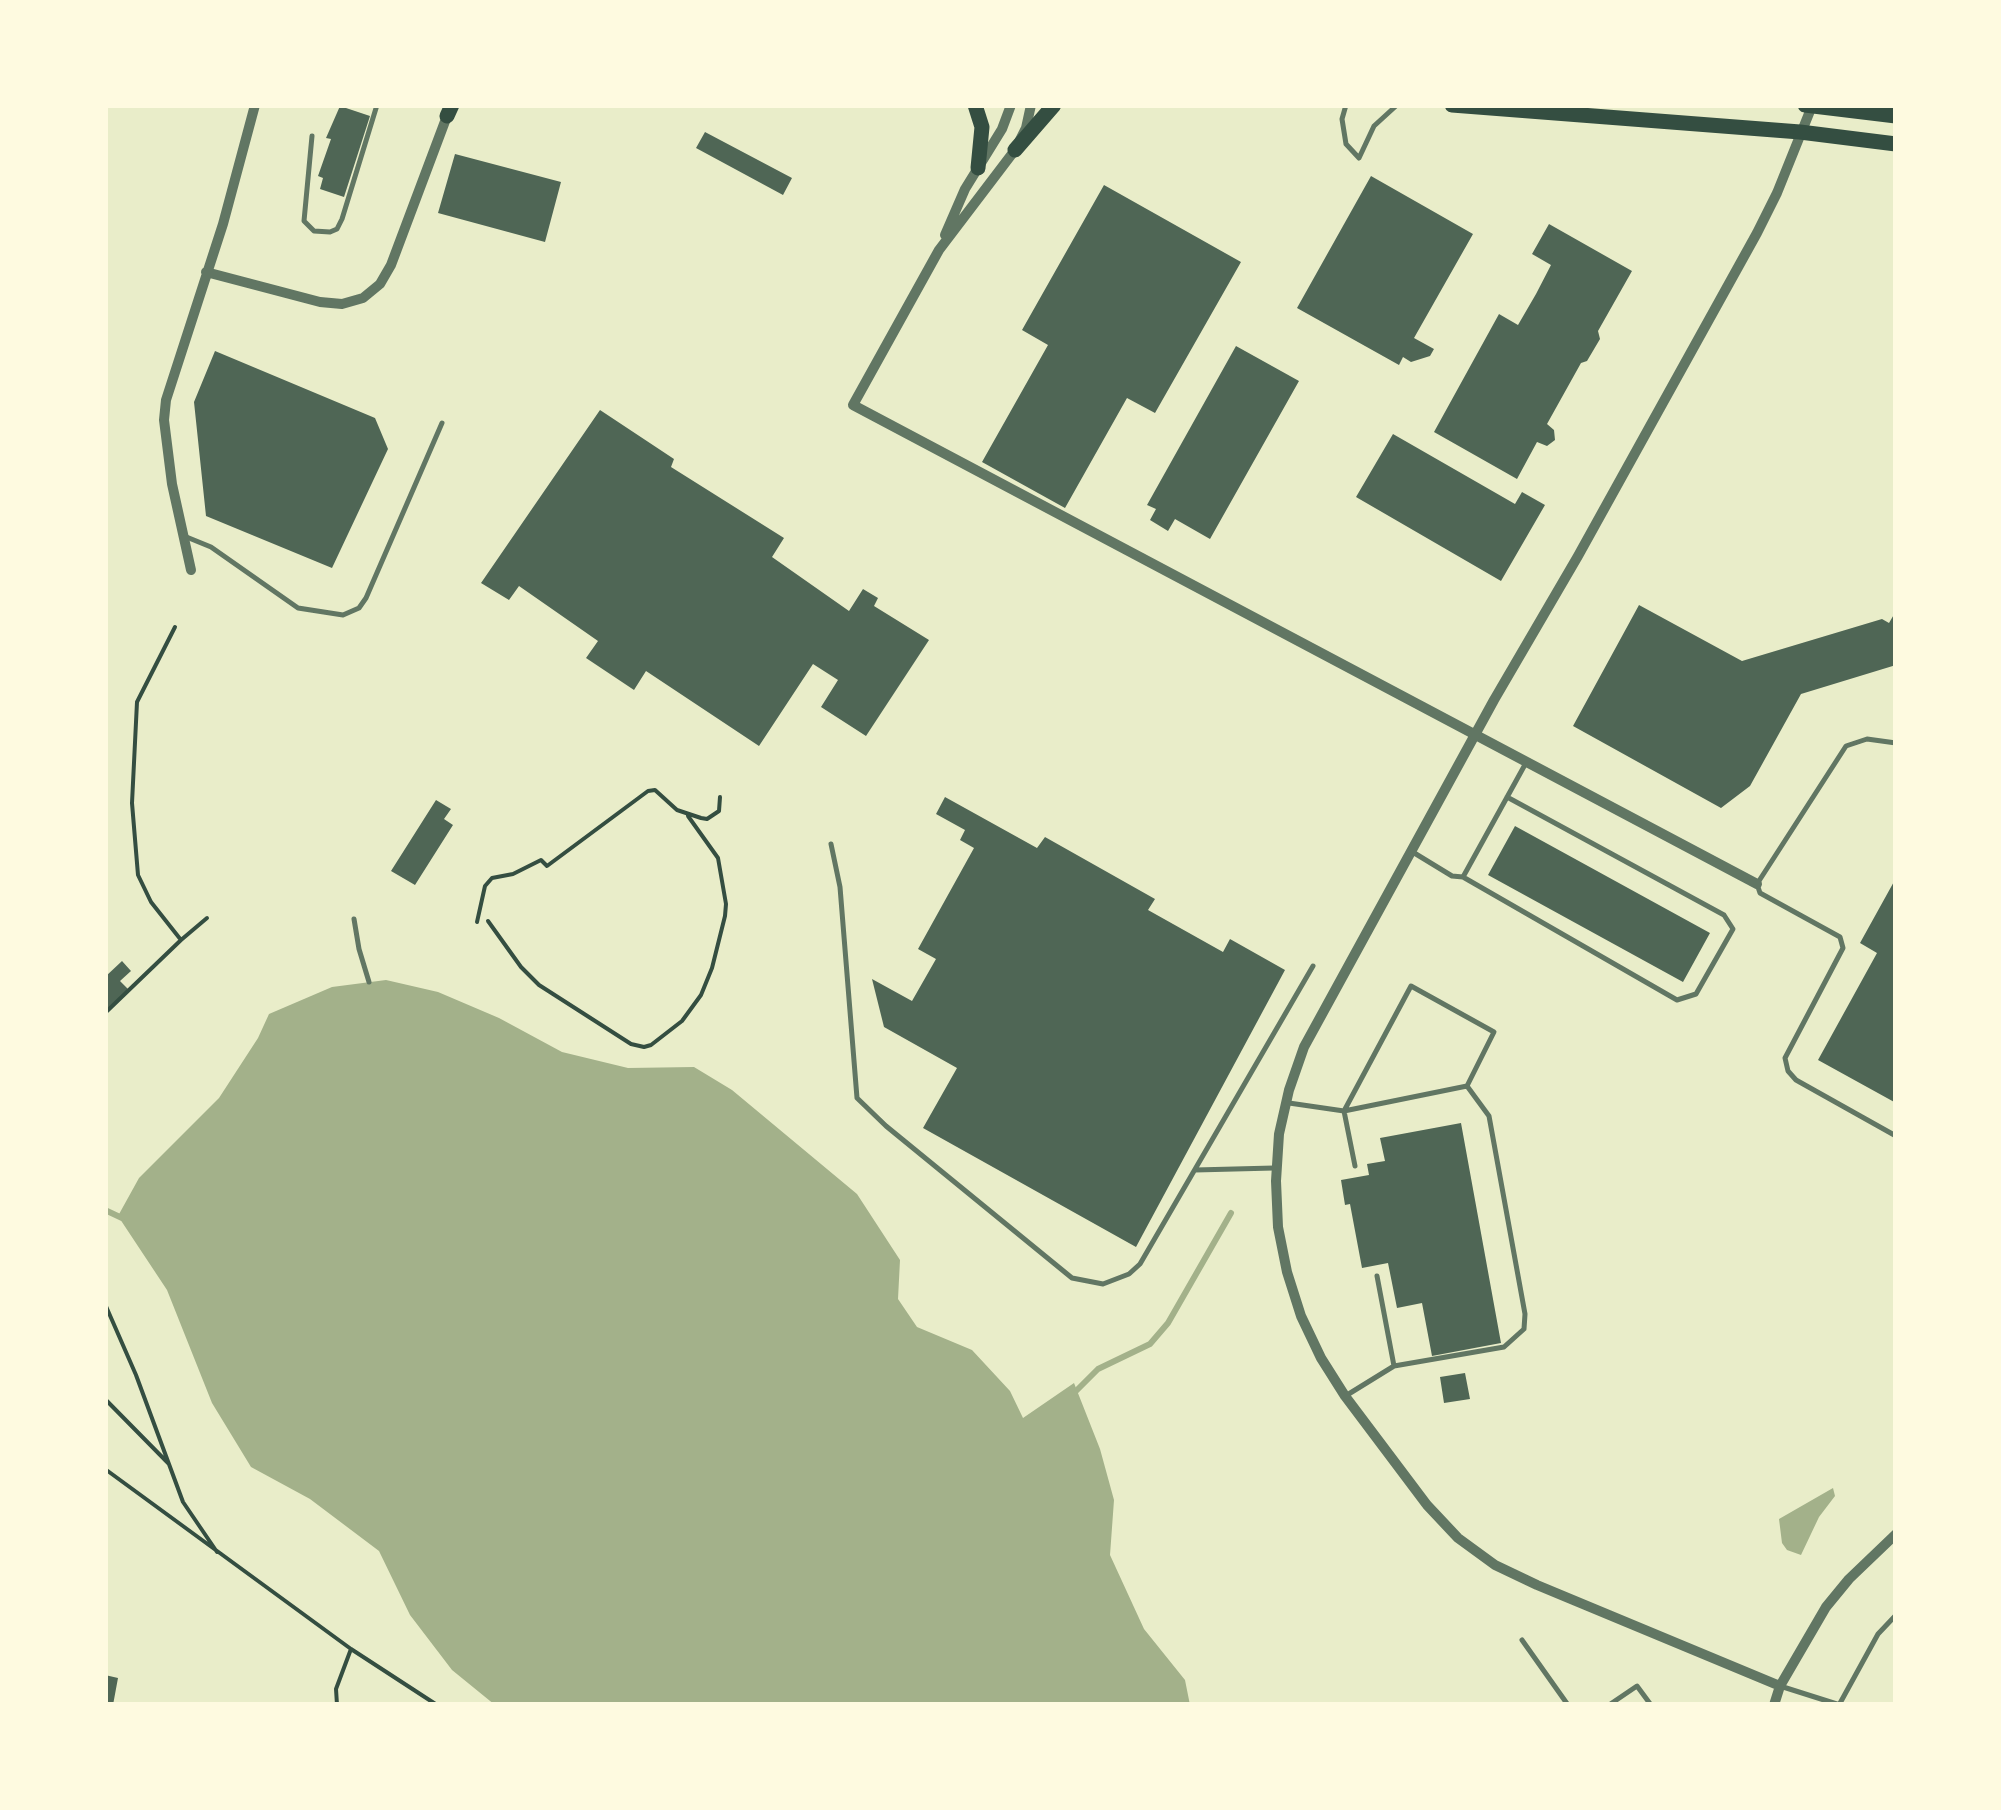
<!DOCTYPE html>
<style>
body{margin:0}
#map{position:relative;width:2001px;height:1810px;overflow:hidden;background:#e9edc9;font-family:"Times New Roman",serif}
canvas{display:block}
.frame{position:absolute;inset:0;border:108px solid #fefae0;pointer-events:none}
</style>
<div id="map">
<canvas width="2001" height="1810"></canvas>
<div class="frame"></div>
</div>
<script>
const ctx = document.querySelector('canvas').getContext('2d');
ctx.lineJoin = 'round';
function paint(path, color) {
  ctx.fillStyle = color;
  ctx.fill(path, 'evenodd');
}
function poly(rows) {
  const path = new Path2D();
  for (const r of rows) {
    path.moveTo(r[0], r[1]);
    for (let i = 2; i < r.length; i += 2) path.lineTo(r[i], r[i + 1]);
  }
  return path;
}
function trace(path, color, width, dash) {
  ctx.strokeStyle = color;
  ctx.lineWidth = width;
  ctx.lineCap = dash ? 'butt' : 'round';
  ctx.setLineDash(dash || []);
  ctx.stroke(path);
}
paint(poly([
 [386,980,438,992,499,1018,562,1052,628,1068,694,1067,732,1090,857,1194,900,1260,898,1299,917,1327,972,1350,1010,1391,1023,1418,1074,1383,1100,1449,1114,1500,1110,1555,1144,1629,1185,1680,1190,1705,495,1705,452,1670,410,1615,379,1551,310,1499,251,1467,212,1403,167,1290,118,1216,139,1178,219,1098,258,1038,269,1014,332,987],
 [1833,1488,1835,1496,1819,1517,1801,1555,1787,1550,1782,1543,1779,1519]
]), '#a3b18a');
trace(poly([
 [105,1210,122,1218],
 [1074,1393,1098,1369,1150,1344,1168,1323,1231,1213]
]), '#a3b18a', 6);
paint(poly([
 [340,106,370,116,344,197,320,189,323,178,318,176,331,139,326,138],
 [705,132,792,178,783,195,696,148],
 [455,154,561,182,545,242,438,213],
 [1371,176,1473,234,1414,338,1434,349,1430,356,1411,362,1403,357,1399,365,1297,308],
 [1104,185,1241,262,1155,413,1127,398,1065,508,982,462,1048,345,1022,330],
 [1549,224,1632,271,1598,331,1600,339,1587,361,1581,363,1547,424,1554,430,1555,440,1547,446,1537,442,1517,479,1434,432,1499,314,1518,325,1536,294,1551,265,1532,254],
 [1236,346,1299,381,1210,539,1175,519,1168,531,1150,520,1156,509,1147,505],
 [215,351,375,418,388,449,332,568,206,516,194,402],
 [600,410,674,459,671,467,784,538,772,557,849,611,863,589,878,598,874,606,929,640,866,736,821,707,838,680,813,664,759,746,646,671,634,690,586,658,598,641,519,586,509,600,481,583],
 [1393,434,1515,504,1522,492,1545,505,1501,581,1356,497],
 [1639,605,1742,661,1882,619,1889,623,1896,611,1896,665,1801,694,1750,786,1721,808,1573,726],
 [945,797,1037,848,1045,837,1155,899,1148,910,1223,952,1230,939,1285,970,1136,1247,923,1128,957,1068,884,1027,872,979,912,1001,936,959,918,949,974,848,960,840,965,830,936,814],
 [436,800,451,809,444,819,453,825,415,885,391,871],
 [1515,826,1710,933,1683,982,1488,875],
 [1896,878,1896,1103,1818,1060,1877,953,1860,943],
 [122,961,131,971,120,981,129,990,105,1011,105,977],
 [1461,1123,1501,1343,1432,1356,1422,1303,1397,1308,1388,1263,1362,1268,1350,1204,1345,1205,1341,1180,1369,1175,1367,1164,1385,1161,1380,1138],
 [1465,1373,1470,1399,1444,1403,1440,1377],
 [105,1675,118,1678,113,1705,105,1704]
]), '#4f6655');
trace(poly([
 [488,921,521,967,539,985,631,1044,644,1047,651,1045,682,1021,701,995,712,968,725,916,726,904,718,858,688,816],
 [477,922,485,886,492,878,513,874,541,860,547,866,648,791,655,790,677,810,701,818,707,819,719,811,720,797],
 [181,940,207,918],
 [105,1013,181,940,151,902,138,875,132,803,137,702,175,627],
 [105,1304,136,1375,183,1502,217,1552],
 [105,1399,168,1463],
 [105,1469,351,1649,437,1705],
 [337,1705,336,1689,351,1649]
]), '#344e41', 4);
trace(poly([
 [1346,105,1342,119,1346,144,1359,158,1374,126,1397,105],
 [312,136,304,221,314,231,330,232,337,229,342,219,377,105],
 [184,536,211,547,298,608,343,615,359,608,366,598,442,423],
 [1896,743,1867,739,1846,746,1757,884,1760,893,1840,937,1843,948,1785,1058,1788,1071,1796,1080,1896,1136],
 [831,844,840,887,857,1098,886,1126,1072,1278,1103,1284,1129,1274,1140,1264,1313,966],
 [1411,851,1452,876,1463,877,1527,761],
 [1463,877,1677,1000,1696,994,1733,929,1724,915,1507,797],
 [354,919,359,949,369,982],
 [1289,1103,1344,1111,1355,1166],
 [1195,1170,1274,1168],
 [1377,1276,1394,1366],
 [1347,1395,1394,1366,1504,1347,1524,1329,1525,1314,1489,1116,1467,1086,1494,1032,1411,986,1344,1111,1467,1086],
 [1522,1640,1568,1705],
 [1780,1686,1840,1705],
 [1609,1705,1637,1686,1651,1705],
 [1839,1705,1878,1634,1896,1615]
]), '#617663', 5);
trace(poly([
 [1031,105,1026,128,1015,150,939,250,853,405,1757,884],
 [945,235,965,189,1002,129,1011,105],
 [206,272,320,302,342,304,363,298,380,284,391,265,447,116],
 [191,570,172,484,164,420,166,400,223,224,255,105],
 [1780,1686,1537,1585,1495,1565,1458,1538,1427,1505,1345,1396,1321,1358,1301,1316,1287,1272,1278,1227,1276,1181,1279,1134,1289,1090,1304,1047,1494,700,1578,556,1757,233,1777,193,1812,106],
 [1774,1705,1780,1686,1826,1607,1849,1579,1896,1534]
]), '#617663', 10);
trace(poly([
 [975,105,982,127,978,168],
 [1452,105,1800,132,1896,144],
 [1805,105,1896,116],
 [447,116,452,105],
 [1015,150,1054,105]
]), '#344e41', 15);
</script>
